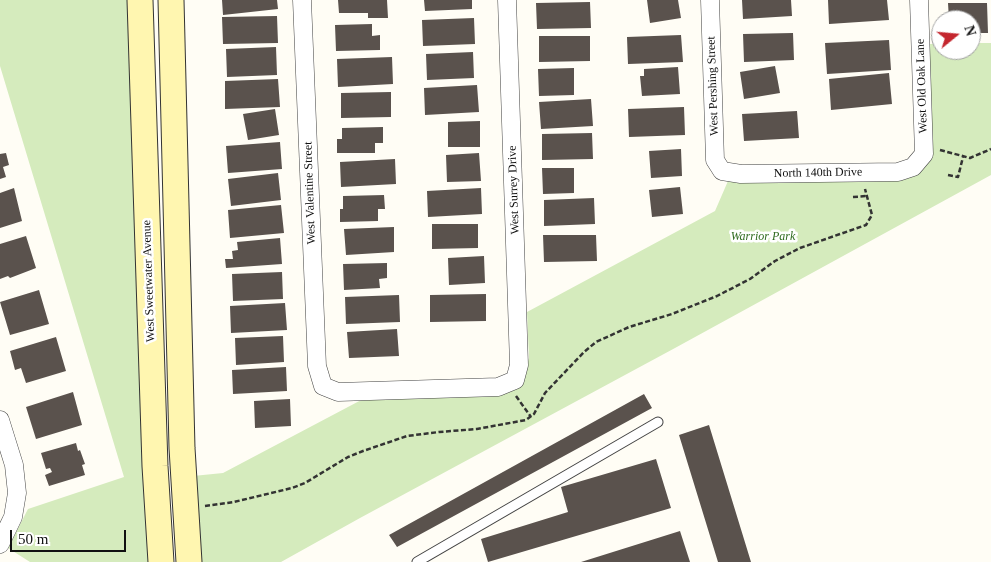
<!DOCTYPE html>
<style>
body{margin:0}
#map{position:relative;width:991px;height:562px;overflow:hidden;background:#fffdf5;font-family:"Times New Roman",serif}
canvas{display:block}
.north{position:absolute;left:931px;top:10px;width:50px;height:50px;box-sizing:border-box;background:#fff;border:1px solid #a0a0a0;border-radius:50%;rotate:73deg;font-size:14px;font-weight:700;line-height:20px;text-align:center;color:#111}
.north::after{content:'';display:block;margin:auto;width:18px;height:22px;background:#c4262e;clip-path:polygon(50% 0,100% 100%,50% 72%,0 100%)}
.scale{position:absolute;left:10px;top:530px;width:116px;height:22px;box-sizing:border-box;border:2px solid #111;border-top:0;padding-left:6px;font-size:15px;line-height:18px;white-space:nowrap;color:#111;-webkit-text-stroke:4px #fff;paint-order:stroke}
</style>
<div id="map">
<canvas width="991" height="562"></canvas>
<div class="north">N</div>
<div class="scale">50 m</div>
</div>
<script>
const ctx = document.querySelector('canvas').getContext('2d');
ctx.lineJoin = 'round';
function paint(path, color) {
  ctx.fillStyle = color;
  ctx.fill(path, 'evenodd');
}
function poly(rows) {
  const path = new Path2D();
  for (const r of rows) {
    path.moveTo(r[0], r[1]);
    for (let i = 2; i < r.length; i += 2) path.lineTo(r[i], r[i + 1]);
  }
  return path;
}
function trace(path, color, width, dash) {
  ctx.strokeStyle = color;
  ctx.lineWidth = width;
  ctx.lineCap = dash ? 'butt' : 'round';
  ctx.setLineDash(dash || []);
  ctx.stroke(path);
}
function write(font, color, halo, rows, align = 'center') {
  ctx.font = font + ' "Times New Roman",serif';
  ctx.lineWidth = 5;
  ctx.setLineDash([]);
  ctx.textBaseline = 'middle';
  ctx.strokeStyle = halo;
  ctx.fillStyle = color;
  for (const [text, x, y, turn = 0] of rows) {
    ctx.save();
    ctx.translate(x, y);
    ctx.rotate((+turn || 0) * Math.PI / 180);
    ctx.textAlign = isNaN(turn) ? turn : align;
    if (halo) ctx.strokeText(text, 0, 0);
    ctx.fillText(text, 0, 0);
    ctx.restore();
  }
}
paint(poly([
 [0,0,134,0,154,562,30,562,8,548,28,509,124,477,0,66],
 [971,43,991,43,991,175,675,348,360,518,281,562,201,562,193,476,223,473,365,398,523,378,529,358,527,312,715,211,728,181,785,182,904,177,932,147,929,44,941,44,941,50,971,50]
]), '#d5ebbd');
paint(poly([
 [222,0,277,0,278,9,223,15],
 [338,0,387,0,388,18,368,18,368,13,339,13],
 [424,0,472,0,472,9,425,11],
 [647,0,678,0,681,18,650,23],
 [742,0,791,0,792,16,743,19],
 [828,0,887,0,889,20,829,24],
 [590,2,591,28,537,29,536,3],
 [948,3,987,3,988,33,971,33,971,20,949,20],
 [277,16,278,43,223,44,222,17],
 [474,18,475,44,423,46,422,20],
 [372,24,372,36,380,35,380,50,336,51,335,25],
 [793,33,794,60,744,62,743,34],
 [681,35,683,62,628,64,627,37],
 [539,36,590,36,590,61,539,62],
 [889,40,891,70,827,74,825,43],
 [276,47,277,75,227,77,226,49],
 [473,52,474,78,427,80,426,54],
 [392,57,393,84,338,87,337,59],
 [775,66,780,93,744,99,740,72],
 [678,67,680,94,642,96,640,76,644,76,644,69],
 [574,68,574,95,539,96,538,69],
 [889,73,892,104,831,110,829,79],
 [278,79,280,107,225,109,225,81],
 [477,85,479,112,425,115,424,88],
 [391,92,391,117,341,118,341,93],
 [591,99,593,126,541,129,539,102],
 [684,107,685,135,629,137,628,109],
 [275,109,279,135,248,140,243,114],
 [797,111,799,138,744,141,742,114],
 [480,121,480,147,448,147,448,122],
 [383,127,383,143,375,143,375,153,337,153,337,139,342,139,342,128],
 [592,133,593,159,542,160,542,134],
 [280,142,282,169,228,173,226,146],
 [681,149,682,176,651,178,649,151],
 [6,153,9,165,3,167,6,177,0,179,0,154],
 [479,153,481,181,447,182,446,155],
 [395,159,396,184,341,187,340,162],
 [542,168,574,168,574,193,543,194],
 [278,173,281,200,231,206,228,179],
 [680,187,683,214,652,217,649,190],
 [14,188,22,221,0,228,0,193],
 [481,188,482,214,428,217,427,191],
 [384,195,385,209,378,209,378,221,340,222,340,209,343,209,343,196],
 [594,198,595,224,544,226,544,200],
 [281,205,284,233,230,238,228,210],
 [432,224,478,224,478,248,432,249],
 [394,227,394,252,346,255,344,229],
 [543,235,596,235,597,261,544,262],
 [26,236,36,268,10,278,8,276,0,279,0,244],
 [280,238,282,264,226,268,225,259,233,259,232,251,238,250,237,242],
 [484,256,485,283,449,285,448,258],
 [387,263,387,278,379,279,380,288,344,290,343,264],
 [282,272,283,299,233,301,232,274],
 [39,290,49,324,10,335,0,302],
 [486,294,486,321,430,322,430,295],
 [399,295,400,322,346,324,345,297],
 [285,303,287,330,231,333,230,306],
 [397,329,399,356,349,358,347,332],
 [283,336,284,362,236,365,235,338],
 [56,337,66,371,26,383,21,368,15,370,10,351],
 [286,367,287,391,233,394,232,370],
 [73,392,82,425,36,439,26,407],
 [644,394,652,408,397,547,389,535],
 [290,399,291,426,255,428,254,401],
 [709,425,751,562,718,562,679,435],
 [76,443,78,451,80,450,85,464,82,465,85,475,49,486,45,475,52,472,50,468,46,469,41,453],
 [656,459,671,508,488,562,481,539,568,512,561,487],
 [680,531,690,562,581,562]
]), '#5a524d');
const lane = poly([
 [417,562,658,422]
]);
const street = poly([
 [302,0,317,366,323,386,338,392,498,387,515,380,519,365,507,0],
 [710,0,715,160,722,171,741,174,898,172,913,167,924,154,919,0],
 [0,420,14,465,17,493,13,517,0,544]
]);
const secondary = poly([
 [140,0,155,466,161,562],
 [171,0,182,448,189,562]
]);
trace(lane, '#444', 11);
trace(street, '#444', 19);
trace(secondary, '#333', 27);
trace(poly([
 [940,150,970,158,991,149],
 [948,175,958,177,963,157],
 [853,197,867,196],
 [516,396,531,417],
 [205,506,234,502,292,488,305,483,348,457,363,451,407,436,439,432,477,429,526,420,534,414,545,393,584,352,596,342,629,327,672,314,717,296,750,279,775,261,800,248,866,225,872,215,865,189]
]), '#333', 2.5, [5, 2.5]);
trace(lane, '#fff', 9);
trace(street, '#fff', 18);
trace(secondary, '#fff6b0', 25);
write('12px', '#111', '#fff', [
 ["West Pershing Street",713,86,-92],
 ["West Old Oak Lane",922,86,-92],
 ["North 140th Drive",818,173,-1],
 ["West Surrey Drive",514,190,-92],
 ["West Valentine Street",310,193,-92],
 ["West Sweetwater Avenue",149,281,-92]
]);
write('italic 12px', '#2f6b1f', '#fff', [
 ["Warrior Park",763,237]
]);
</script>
